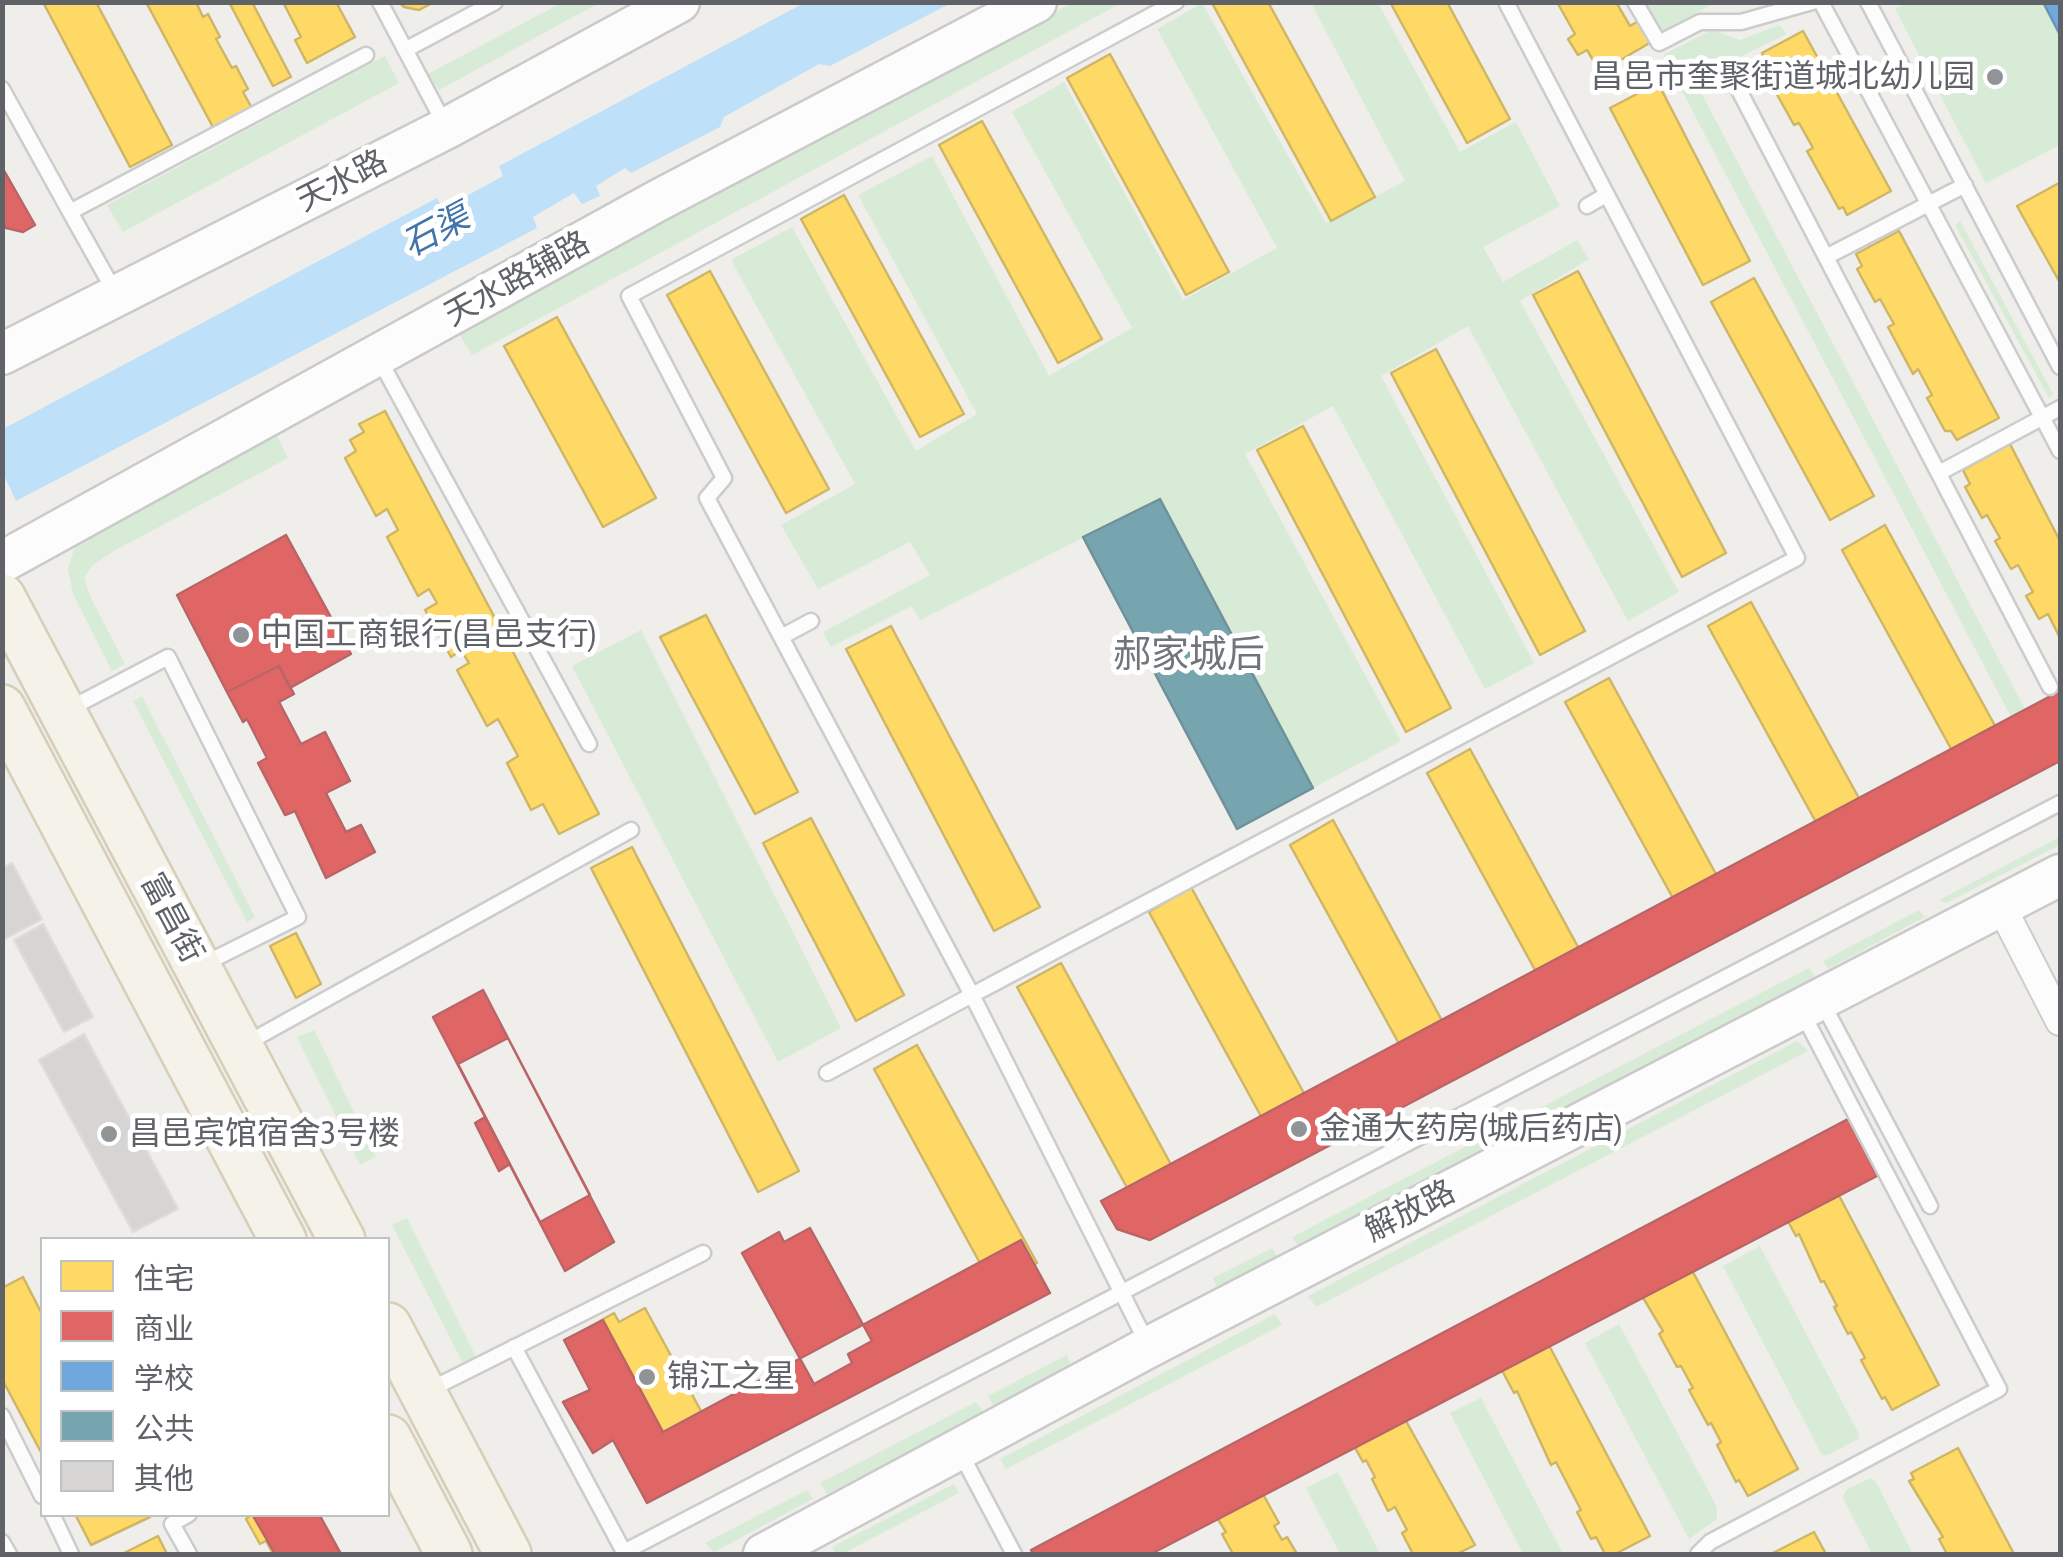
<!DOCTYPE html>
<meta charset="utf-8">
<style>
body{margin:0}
#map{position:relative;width:2063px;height:1557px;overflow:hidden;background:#efeeea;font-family:"Asap Condensed","Noto Sans SC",sans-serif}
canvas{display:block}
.frame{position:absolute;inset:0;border:5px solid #5f6368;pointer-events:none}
.legend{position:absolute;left:40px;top:1237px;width:350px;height:280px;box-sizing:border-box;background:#fff;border:2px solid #bfc1c3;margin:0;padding:12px 18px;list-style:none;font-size:30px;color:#5f6368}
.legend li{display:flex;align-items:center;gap:20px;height:50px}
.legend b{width:50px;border:2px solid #bfc1c3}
</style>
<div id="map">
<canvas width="2063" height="1557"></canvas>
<div class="frame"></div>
<ul class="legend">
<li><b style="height:28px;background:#ffd966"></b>住宅</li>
<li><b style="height:28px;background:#e06666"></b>商业</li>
<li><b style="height:28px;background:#6fa8dc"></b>学校</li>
<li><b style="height:28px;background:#76a5af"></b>公共</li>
<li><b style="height:28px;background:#d6d5d3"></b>其他</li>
</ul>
</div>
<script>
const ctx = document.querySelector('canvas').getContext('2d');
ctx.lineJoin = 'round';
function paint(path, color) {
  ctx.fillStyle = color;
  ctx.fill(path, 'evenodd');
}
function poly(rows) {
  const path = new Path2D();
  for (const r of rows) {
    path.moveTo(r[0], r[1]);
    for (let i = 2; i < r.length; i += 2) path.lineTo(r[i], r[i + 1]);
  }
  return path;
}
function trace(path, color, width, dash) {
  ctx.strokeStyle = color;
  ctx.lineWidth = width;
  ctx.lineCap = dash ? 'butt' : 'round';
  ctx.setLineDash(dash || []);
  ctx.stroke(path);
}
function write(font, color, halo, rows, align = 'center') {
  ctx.font = font + ' "Asap Condensed","Noto Sans SC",sans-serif';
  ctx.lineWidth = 10;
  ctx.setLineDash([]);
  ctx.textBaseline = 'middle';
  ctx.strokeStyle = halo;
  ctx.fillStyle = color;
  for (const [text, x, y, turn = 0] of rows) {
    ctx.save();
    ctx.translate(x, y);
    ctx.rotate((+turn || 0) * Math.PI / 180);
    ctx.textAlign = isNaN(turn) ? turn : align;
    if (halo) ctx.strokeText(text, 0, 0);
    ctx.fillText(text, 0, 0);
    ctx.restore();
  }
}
paint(poly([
 [1908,2,2043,3,2060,35,2060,145,1986,183,1895,9],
 [561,3,599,3,439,90,428,74],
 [1072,3,1121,3,472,355,458,332],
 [1202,3,1326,223,1405,181,1311,3,1378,3,1460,152,1516,122,1560,206,1483,247,1503,282,1577,240,1589,259,1520,301,1679,592,1628,621,1468,326,1381,376,1534,663,1485,689,1333,406,1245,454,1401,741,1313,788,1160,499,920,620,912,606,831,647,823,632,930,575,910,542,818,589,781,525,855,484,731,260,792,227,916,451,977,414,858,195,932,156,1049,376,1132,328,1012,112,1064,82,1183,300,1277,248,1157,29],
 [1640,3,1714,3,1658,34],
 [1779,25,1787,34,1694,79,2026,711,2011,717,1663,55,1712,30,1740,40],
 [385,56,399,83,123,232,107,205],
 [1960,221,2053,394,2049,398,1955,225],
 [277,436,288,458,114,551,93,565,84,578,90,596,125,664,112,671,73,594,68,569,76,543],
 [641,630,841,1028,778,1062,572,666],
 [142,696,255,917,247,922,133,701],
 [2060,837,2060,845,1946,903,1939,900],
 [1919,910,1925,917,1828,969,1823,961],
 [1809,968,1816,978,1298,1245,1292,1237],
 [314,1030,376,1157,360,1165,297,1037],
 [1797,1041,1808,1051,1316,1307,1308,1296],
 [407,1218,477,1359,464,1365,392,1225],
 [1760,1246,1859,1434,1858,1439,1828,1455,1822,1455,1723,1266],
 [1272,1248,1277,1256,1217,1287,1213,1278],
 [1275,1314,1282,1325,1006,1469,1000,1459],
 [1619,1324,1717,1507,1717,1519,1689,1539,1585,1343],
 [1067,1355,1071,1366,993,1405,988,1396],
 [1481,1398,1563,1554,1523,1554,1450,1413],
 [976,1402,984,1413,827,1494,820,1483],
 [1338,1472,1380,1554,1340,1554,1306,1488],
 [1871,1478,1876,1482,1913,1554,1872,1554,1843,1498,1846,1490],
 [954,1484,959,1493,842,1554,836,1554,832,1547],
 [807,1490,813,1499,714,1552,705,1543]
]), '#d8ebd6');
paint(poly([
 [804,3,951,3,830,66,819,64,724,117,720,127,631,173,625,168,596,186,600,196,582,204,574,193,533,217,537,228,16,501,3,473,3,429,437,198,443,209,503,176,499,166]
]), '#bfe0f9');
const homes = poly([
 [43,2,96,2,172,145,130,167,43,2],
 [146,2,196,2,203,17,208,14,220,37,216,39,232,68,236,66,248,89,243,92,253,110,215,131,146,2],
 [229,2,252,2,291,77,273,86,229,2],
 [283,2,336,2,355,37,307,63,295,40,301,37,283,2],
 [399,2,434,2,419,10,404,7,399,2],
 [1268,2,1375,197,1331,221,1212,3,1268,2],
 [1390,2,1447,2,1510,119,1467,143,1390,2],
 [1557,2,1616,2,1630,26,1640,20,1653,41,1600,72,1587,50,1578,55,1568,39,1575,34,1557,2],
 [1803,31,1891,191,1847,215,1843,207,1839,209,1807,151,1813,148,1799,123,1794,125,1761,66,1767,63,1762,53,1803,31],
 [1110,54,1229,272,1186,295,1067,78,1110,54],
 [1658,83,1750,261,1703,285,1610,108,1658,83],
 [982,121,1102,339,1058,363,939,145,982,121],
 [2059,183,2060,186,2059,281,2017,206,2059,183],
 [844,195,964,414,920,437,801,219,844,195],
 [1899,231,1999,418,1957,440,1951,431,1945,431,1927,398,1932,395,1918,369,1913,374,1888,327,1894,324,1880,299,1875,302,1857,269,1862,266,1856,254,1899,231],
 [710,271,829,489,786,513,667,295,710,271],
 [1578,271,1726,553,1682,577,1533,295,1578,271],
 [1754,278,1874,496,1830,520,1711,302,1754,278],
 [557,317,656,498,603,527,504,346,557,317],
 [1436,349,1585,631,1540,655,1391,373,1436,349],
 [385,411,599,814,559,834,543,804,531,810,507,763,518,756,498,719,487,726,457,670,469,663,461,650,451,657,425,610,437,603,429,589,418,596,387,537,398,530,387,509,376,516,345,458,356,451,350,440,364,432,359,424,385,411],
 [1303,426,1451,708,1406,732,1257,450,1303,426],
 [2010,444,2060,541,2060,638,2048,614,2039,619,2026,596,2033,592,2018,565,2011,569,1995,541,2000,538,1987,515,1982,518,1965,487,1970,484,1963,470,2010,444],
 [1885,525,2005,744,1961,767,1842,550,1885,525],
 [1751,602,1871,820,1828,844,1708,626,1751,602],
 [706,615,798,792,755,814,660,637,706,615],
 [891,626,1040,907,994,931,846,649,891,626],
 [1609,678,1728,896,1685,920,1565,702,1609,678],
 [1470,749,1589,967,1546,990,1427,773,1470,749],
 [811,818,904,995,856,1021,763,843,811,818],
 [1333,820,1452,1039,1409,1062,1290,845,1333,820],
 [632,847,799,1171,758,1192,591,868,632,847],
 [1191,887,1311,1106,1268,1129,1149,912,1191,887],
 [296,933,321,984,296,998,270,946,296,933],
 [1061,963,1180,1181,1136,1204,1017,987,1061,963],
 [917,1045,1037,1263,993,1287,874,1069,917,1045],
 [1825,1169,1939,1385,1892,1410,1885,1397,1882,1399,1861,1360,1865,1358,1851,1332,1848,1334,1834,1307,1837,1306,1824,1281,1821,1282,1799,1234,1796,1236,1779,1205,1782,1203,1777,1194,1825,1169],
 [1677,1242,1798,1469,1748,1496,1739,1480,1736,1482,1717,1445,1721,1442,1711,1423,1708,1425,1689,1390,1693,1388,1681,1366,1677,1367,1659,1334,1663,1331,1630,1276,1634,1273,1631,1267,1677,1242],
 [23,1277,42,1314,42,1454,2,1379,2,1288,23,1277],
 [645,1308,707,1422,683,1435,687,1444,649,1465,577,1334,614,1313,619,1322,645,1308],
 [1535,1319,1650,1536,1615,1554,1605,1554,1596,1537,1591,1539,1577,1512,1581,1510,1556,1462,1551,1465,1517,1391,1514,1393,1498,1363,1502,1360,1493,1342,1535,1319],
 [1391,1394,1475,1545,1457,1554,1413,1554,1402,1533,1407,1530,1395,1507,1388,1511,1372,1479,1375,1477,1366,1460,1363,1462,1345,1430,1351,1427,1347,1418,1391,1394],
 [1958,1448,2014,1554,1947,1554,1939,1539,1943,1537,1909,1481,1914,1479,1911,1473,1958,1448],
 [1246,1460,1253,1472,1246,1475,1255,1489,1259,1487,1279,1523,1274,1526,1282,1540,1287,1537,1297,1554,1233,1554,1222,1534,1226,1532,1203,1496,1206,1494,1201,1485,1246,1460],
 [75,1514,149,1514,150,1517,91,1545,75,1514],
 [252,1514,315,1514,336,1554,273,1554,266,1541,260,1544,246,1519,252,1514],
 [1814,1532,1826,1554,1771,1554,1814,1532],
 [158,1536,167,1554,122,1554,158,1536],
 [1108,1541,1115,1554,1083,1554,1108,1541]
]);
paint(homes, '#ffd966');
trace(homes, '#cfb667', 2.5);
const shops = poly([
 [2,167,35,225,23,232,2,227,2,167],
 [286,535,351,654,290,688,279,666,227,692,177,595,286,535],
 [279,666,294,694,279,702,301,744,325,732,350,781,326,793,346,832,361,825,375,852,326,878,295,811,285,815,258,763,267,758,247,719,243,722,227,692,279,666],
 [2060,691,2060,761,1150,1240,1117,1229,1101,1201,2060,691],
 [483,990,614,1242,565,1271,433,1017,483,990],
 [508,1038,590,1195,540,1222,458,1064,508,1038],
 [485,1117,510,1164,499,1171,475,1123,485,1117],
 [1848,1119,1877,1176,1151,1554,1033,1554,1031,1550,1848,1119],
 [810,1228,872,1341,848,1354,852,1363,814,1384,742,1253,779,1232,784,1242,810,1228],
 [1021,1240,1050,1293,647,1503,613,1440,593,1453,563,1402,590,1390,564,1340,603,1320,663,1432,1021,1240],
 [252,1514,319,1514,341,1554,275,1554,252,1514]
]);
paint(shops, '#e06666');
trace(shops, '#b96567', 2.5);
const schools = poly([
 [2043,2,2060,2,2060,35,2043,2]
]);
paint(schools, '#6fa8dc');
trace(schools, '#6a93b9', 2.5);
const public = poly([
 [1160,499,1313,788,1237,829,1083,537,1160,499]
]);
paint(public, '#76a5af');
trace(public, '#6f919a', 2.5);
const building = poly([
 [12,863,42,919,5,939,2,933,2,868,12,863],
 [43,924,93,1017,64,1032,14,940,43,924],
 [84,1034,178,1209,133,1232,39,1060,84,1034]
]);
paint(building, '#d6d5d3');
trace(building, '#deddd9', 2.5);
const lane = poly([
 [380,2,444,123],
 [1176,2,629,296,724,478,707,498,972,995,1797,558,1506,2],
 [1635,2,1659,43,1700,22,1741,22,1812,2],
 [1821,2,2060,451],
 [1868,2,2060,367],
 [405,50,495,2],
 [1731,75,2050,687],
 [2,89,70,212],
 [1587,206,1606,195],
 [1826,257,1965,185],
 [116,294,70,212,366,55],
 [378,357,589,744],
 [1939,473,2060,408],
 [783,636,811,621],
 [69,709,168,657,298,917,204,964],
 [1823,1004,1930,1206],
 [247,1043,631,830],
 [827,1073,972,995,1147,1343],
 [514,1347,624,1552,2060,803],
 [427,1391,703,1253],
 [2,1416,42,1496],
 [961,1454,1014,1554],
 [52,1514,71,1554],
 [2,1542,9,1554],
 [189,1554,172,1524,189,1514],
 [1698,1554,1710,1542,1999,1389,1803,1014]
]);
const street = poly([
 [2001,906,2060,1021]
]);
const secondary = poly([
 [2,354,447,128,679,2],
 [2,562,657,201,1036,2],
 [764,1554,1149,1347,2060,875]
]);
const primary = poly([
 [2,597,342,1240],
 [2,708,283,1240],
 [388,1326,508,1554],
 [388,1438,449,1554]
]);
trace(lane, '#cbcccc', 19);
trace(street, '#cbcccc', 32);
trace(secondary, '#cacacb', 45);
trace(primary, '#d7ceb8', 50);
trace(lane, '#fdfcfc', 14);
trace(street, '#fdfcfc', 28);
trace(secondary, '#fdfcfc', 40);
trace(primary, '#f4f2e9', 45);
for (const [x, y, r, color] of [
 [1995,77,10,"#919496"],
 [241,635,10,"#919496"],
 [1299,1129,10,"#919496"],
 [109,1134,10,"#919496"],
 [647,1377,10,"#919496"]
]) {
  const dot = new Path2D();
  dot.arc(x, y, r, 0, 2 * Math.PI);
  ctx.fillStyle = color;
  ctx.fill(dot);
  trace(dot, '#fff', 4);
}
write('32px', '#5f6368', '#fff', [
 ["昌邑市奎聚街道城北幼儿园",1975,77,"right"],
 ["中国工商银行(昌邑支行)",261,635],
 ["金通大药房(城后药店)",1319,1129],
 ["昌邑宾馆宿舍3号楼",129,1134],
 ["锦江之星",667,1377]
], 'left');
write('32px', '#5f6368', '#fff', [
 ["天水路",342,181,-27],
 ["天水路辅路",517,279,-29],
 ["富昌街",172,918,62],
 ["解放路",1410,1211,-27]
]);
write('italic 35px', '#4174aa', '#fff', [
 ["石渠",436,231,-28]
]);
write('38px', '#70757a', '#fff', [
 ["郝家城后",1189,655]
]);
</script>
